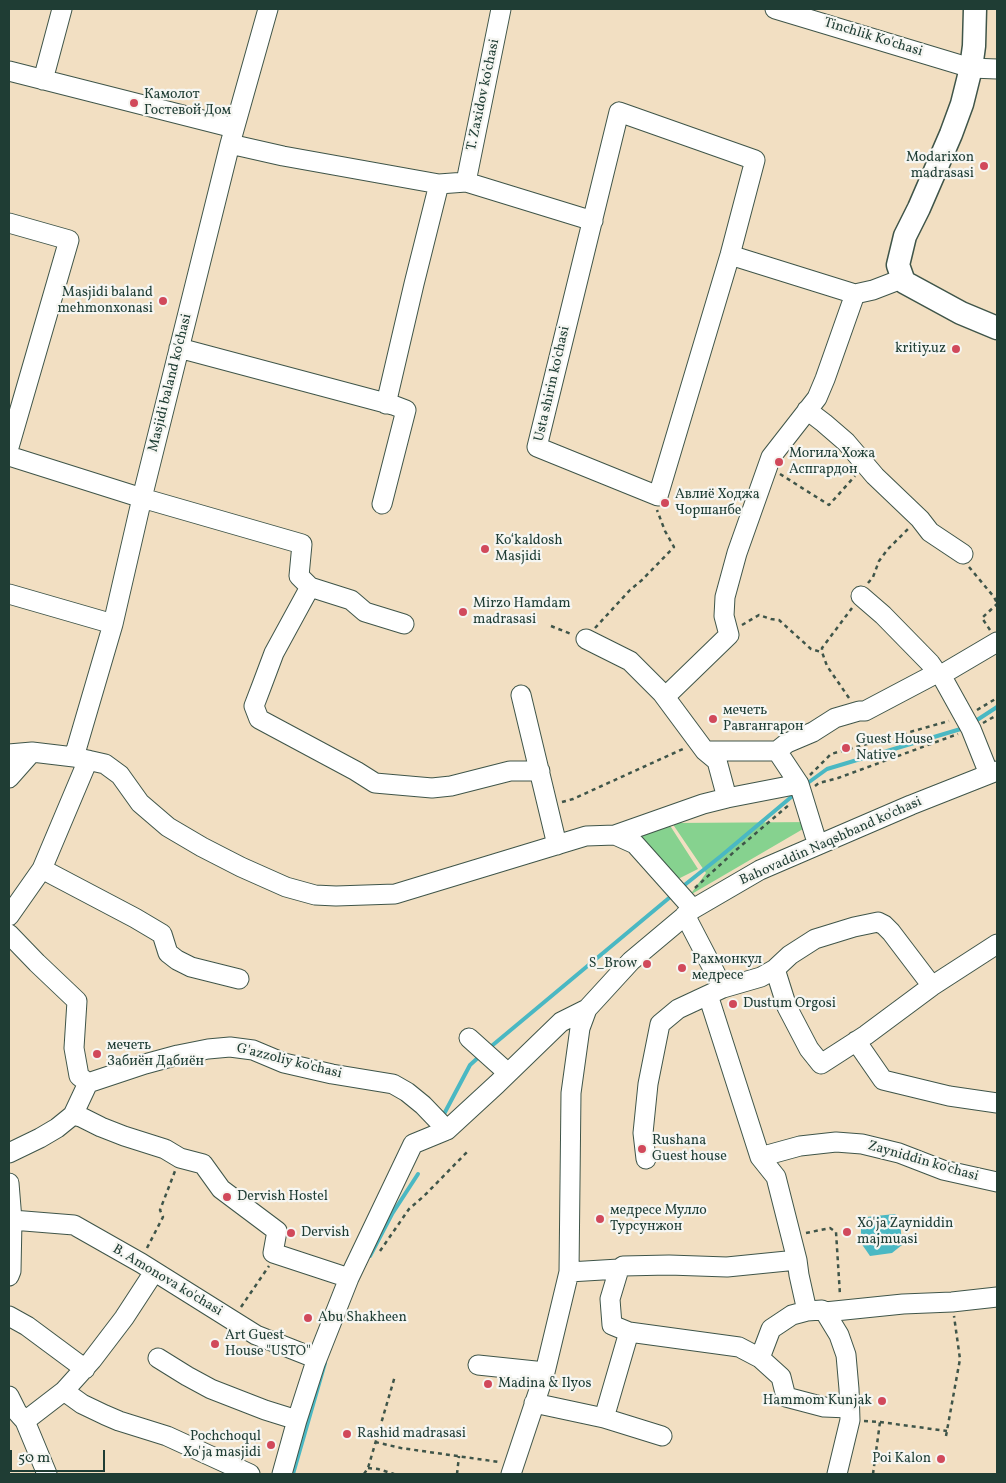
<!DOCTYPE html>
<meta charset="utf-8">
<style>
body{margin:0}
#map{position:relative;width:1006px;height:1483px;overflow:hidden;background:#f2dfc2;font-family:Vollkorn,serif}
canvas{display:block}
.frame{position:absolute;inset:0;border:10px solid #1f3d34;pointer-events:none}
.scale{position:absolute;left:10px;top:1450px;width:95px;height:22px;box-sizing:border-box;border:2px solid #1f3d34;border-top:0;padding-left:6px;font-size:15px;line-height:18px;white-space:nowrap;color:#1f3d34;-webkit-text-stroke:4px #f6f6f2;paint-order:stroke}
</style>
<div id="map">
<canvas width="1006" height="1483"></canvas>
<div class="frame"></div>
<div class="scale">50 m</div>
</div>
<script>
const ctx = document.querySelector('canvas').getContext('2d');
ctx.lineJoin = 'round';
function paint(path, color) {
  ctx.fillStyle = color;
  ctx.fill(path, 'evenodd');
}
function poly(rows) {
  const path = new Path2D();
  for (const r of rows) {
    path.moveTo(r[0], r[1]);
    for (let i = 2; i < r.length; i += 2) path.lineTo(r[i], r[i + 1]);
  }
  return path;
}
function trace(path, color, width, dash) {
  ctx.strokeStyle = color;
  ctx.lineWidth = width;
  ctx.lineCap = dash ? 'butt' : 'round';
  ctx.setLineDash(dash || []);
  ctx.stroke(path);
}
function write(font, color, halo, rows, align = 'center') {
  ctx.font = font + ' Vollkorn,serif';
  ctx.lineWidth = 4.5;
  ctx.setLineDash([]);
  ctx.textBaseline = 'middle';
  ctx.strokeStyle = halo;
  ctx.fillStyle = color;
  for (const [text, x, y, turn = 0] of rows) {
    ctx.save();
    ctx.translate(x, y);
    ctx.rotate((+turn || 0) * Math.PI / 180);
    ctx.textAlign = isNaN(turn) ? turn : align;
    if (halo) ctx.strokeText(text, 0, 0);
    ctx.fillText(text, 0, 0);
    ctx.restore();
  }
}
paint(poly([
 [815,822,690,895,706,873,672,823],
 [669,824,698,869,674,881,639,832]
]), '#86d28f');
paint(poly([
 [895,1214,900,1219,902,1245,892,1253,870,1256,861,1243,861,1222,866,1217]
]), '#4ab8c3');
trace(poly([
 [974,722,997,707],
 [805,785,827,769,964,728],
 [682,887,721,856,796,793],
 [488,1049,669,898],
 [444,1114,470,1065,481,1055],
 [370,1256,392,1214,418,1174],
 [293,1474,325,1363]
]), '#4ab8c3', 4);
const minor = poly([
 [775,9,971,68,997,69],
 [9,71,234,128],
 [43,80,62,9],
 [619,112,755,160,730,255,658,496,537,447,619,112],
 [230,144,283,156,439,184],
 [466,182,501,9],
 [9,223,69,240,9,447],
 [730,255,855,294,873,290,899,280,904,282],
 [179,348,393,405,406,410,382,504],
 [386,404,414,284,439,184,466,182,593,221],
 [807,410,824,423,846,442,875,476,920,519,930,532,963,554],
 [9,456,142,498,302,544,299,576,310,587,351,600,365,612,404,624],
 [310,587,274,653,262,685,254,706,259,719,356,771,375,783,432,788,451,786,510,771,540,771],
 [9,594,113,624],
 [861,596,883,615,930,663,937,673,941,675,971,729,989,774],
 [586,639,630,661,662,693,705,751,717,761,727,798],
 [941,675,997,642],
 [521,695,557,845],
 [665,697,729,635,724,616,725,597,737,553,771,457,817,398,825,379,855,294],
 [705,751,777,751,787,743,813,732,835,718,859,711,865,711,937,673],
 [777,751,799,784],
 [9,754,32,752,74,757,105,764,120,775,140,803,168,827,202,847,241,867,286,887,315,895,336,896,395,894,586,836,615,835,635,844,693,909],
 [74,757,113,624,142,498,230,144,268,9],
 [9,778,32,752],
 [615,835,703,804,727,798,799,784,815,836],
 [42,869,135,918,162,934,168,953,177,960,191,967,239,979],
 [685,915,723,988],
 [9,916,42,869,88,760],
 [9,934,37,963,77,1001,74,1048,79,1076,88,1083,73,1115,57,1128,40,1138,9,1153],
 [775,969,790,955,815,939,854,927,878,922,884,925,891,932,932,986],
 [708,995,760,1157,776,1177,797,1260,799,1275,807,1311],
 [469,1038,508,1073],
 [856,1041,883,1080,949,1096,997,1103],
 [88,1083,145,1064,178,1055,208,1049,230,1047,253,1050,284,1063,332,1074,393,1084,407,1092,423,1105,447,1130],
 [73,1115,81,1117,101,1127,124,1136,165,1149,180,1158,203,1164,221,1189,277,1231,273,1253,349,1278],
 [760,1157,800,1146,836,1142,862,1144,899,1153,943,1170,997,1182],
 [646,1159,643,1133,648,1084,660,1024,678,1009,723,988,761,977,775,969,787,1007,809,1049,821,1064,866,1035,932,986,997,944],
 [9,1183,12,1220,11,1271,9,1276],
 [12,1220,74,1225,141,1263,256,1335,317,1359],
 [619,1269,610,1299,612,1325,629,1332,739,1347,760,1358,781,1377,786,1397,824,1407,849,1408],
 [569,1272,619,1269,623,1266,669,1265,727,1267,797,1260],
 [825,1312,839,1335,846,1355,849,1389,850,1420,837,1474],
 [9,1316,27,1326,85,1369],
 [158,1358,187,1376,211,1389,265,1410,297,1420],
 [760,1358,771,1329,792,1315,807,1311,822,1310,825,1312,903,1304,952,1302,997,1297],
 [478,1365,545,1372],
 [64,1391,92,1360,124,1318,154,1272],
 [9,1396,17,1412,25,1421,47,1474],
 [534,1403,604,1418,662,1436],
 [604,1418,629,1332],
 [25,1421,64,1391,82,1404,105,1415,119,1421,167,1436,250,1474],
 [282,1474,297,1420,315,1364,349,1278,413,1144,447,1130,497,1084,561,1022,587,1009,631,961,693,909,760,870,911,805,997,771],
 [511,1474,545,1372,569,1272,571,1093,580,1028,587,1009]
]);
const major = poly([
 [975,9,974,46,971,68,962,104,951,134,919,208,905,236,898,265,904,282,961,313,997,328]
]);
trace(minor, '#3f5549', 21);
trace(major, '#3f5549', 25);
trace(poly([
 [780,474,829,505,855,476],
 [969,567,994,597,997,603],
 [868,583,873,577,879,561,888,549,909,528],
 [742,625,759,615,771,619,779,620,811,649,821,652],
 [551,626,571,634],
 [595,628,630,590,642,580,674,547,665,531,657,510],
 [990,630,982,618,997,604],
 [849,698,827,666,822,652,822,648,852,608],
 [977,710,997,698],
 [983,723,997,715],
 [810,775,831,754,949,721],
 [815,786,819,783,838,778,958,734],
 [562,802,573,799,685,748],
 [695,888,735,851,790,804],
 [806,1233,830,1228,836,1232,840,1295],
 [147,1248,163,1217,160,1210,175,1171],
 [380,1251,409,1209,424,1196,468,1151],
 [241,1307,269,1266],
 [864,1421,880,1422,947,1431],
 [946,1436,960,1359,954,1316],
 [375,1442,401,1448,499,1462],
 [368,1468,378,1469,394,1474],
 [364,1474,368,1468,395,1376],
 [457,1474,459,1456],
 [873,1474,880,1422]
]), '#3f5549', 2.5, [4, 4]);
trace(minor, '#fff', 19);
trace(major, '#fff', 22);
for (const [x, y, r, color] of [
 [134,103,5,"#d1495b"],
 [984,166,5,"#d1495b"],
 [163,301,5,"#d1495b"],
 [956,349,5,"#d1495b"],
 [779,462,5,"#d1495b"],
 [665,503,5,"#d1495b"],
 [485,549,5,"#d1495b"],
 [463,612,5,"#d1495b"],
 [713,719,5,"#d1495b"],
 [846,748,5,"#d1495b"],
 [647,964,5,"#d1495b"],
 [682,968,5,"#d1495b"],
 [733,1004,5,"#d1495b"],
 [97,1054,5,"#d1495b"],
 [642,1149,5,"#d1495b"],
 [227,1197,5,"#d1495b"],
 [600,1219,5,"#d1495b"],
 [847,1232,5,"#d1495b"],
 [291,1233,5,"#d1495b"],
 [308,1318,5,"#d1495b"],
 [215,1344,5,"#d1495b"],
 [488,1384,5,"#d1495b"],
 [882,1401,5,"#d1495b"],
 [347,1434,5,"#d1495b"],
 [271,1445,5,"#d1495b"],
 [941,1459,5,"#d1495b"]
]) {
  const dot = new Path2D();
  dot.arc(x, y, r, 0, 2 * Math.PI);
  ctx.fillStyle = color;
  ctx.fill(dot);
  trace(dot, '#f6f6f2', 2);
}
write('14px', '#1f3d34', '#f6f6f2', [
 ["Tinchlik Ko'chasi",873,38,17],
 ["T. Zaxidov ko'chasi",484,95,-78],
 ["Masjidi baland ko'chasi",171,383,-76],
 ["Usta shirin ko'chasi",553,384,-77],
 ["Bahovaddin Naqshband ko'chasi",831,842,-24],
 ["G'azzoliy ko'chasi",289,1062,14],
 ["Zayniddin ko'chasi",923,1162,16],
 ["B. Amonova ko'chasi",167,1281,31]
]);
write('14px', '#1f3d34', '#f6f6f2', [
 ["Камолот",144,95],
 ["Гостевой Дом",144,111],
 ["Modarixon",974,158,"right"],
 ["madrasasi",974,174,"right"],
 ["Masjidi baland",153,293,"right"],
 ["mehmonxonasi",153,309,"right"],
 ["kritiy.uz",946,349,"right"],
 ["Могила Хожа",789,454],
 ["Аспгардон",789,470],
 ["Авлиё Ходжа",675,495],
 ["Чоршанбе",675,511],
 ["Koʻkaldosh",495,541],
 ["Masjidi",495,557],
 ["Mirzo Hamdam",473,604],
 ["madrasasi",473,620],
 ["мечеть",723,711],
 ["Равгангарон",723,727],
 ["Guest House",856,740],
 ["Native",856,756],
 ["Рахмонкул",692,960],
 ["медресе",692,976],
 ["S_Brow",637,964,"right"],
 ["Dustum Orgosi",743,1004],
 ["мечеть",107,1046],
 ["Забиён Дабиён",107,1062],
 ["Rushana",652,1141],
 ["Guest house",652,1157],
 ["Dervish Hostel",237,1197],
 ["медресе Мулло",610,1211],
 ["Турсунжон",610,1227],
 ["Xo'ja Zayniddin",857,1224],
 ["majmuasi",857,1240],
 ["Dervish",301,1233],
 ["Abu Shakheen",318,1318],
 ["Art Guest",225,1336],
 ["House \"USTO\"",225,1352],
 ["Madina & Ilyos",498,1384],
 ["Hammom Kunjak",872,1401,"right"],
 ["Rashid madrasasi",357,1434],
 ["Pochchoqul",261,1437,"right"],
 ["Xo'ja masjidi",261,1453,"right"],
 ["Poi Kalon",931,1459,"right"]
], 'left');
</script>
